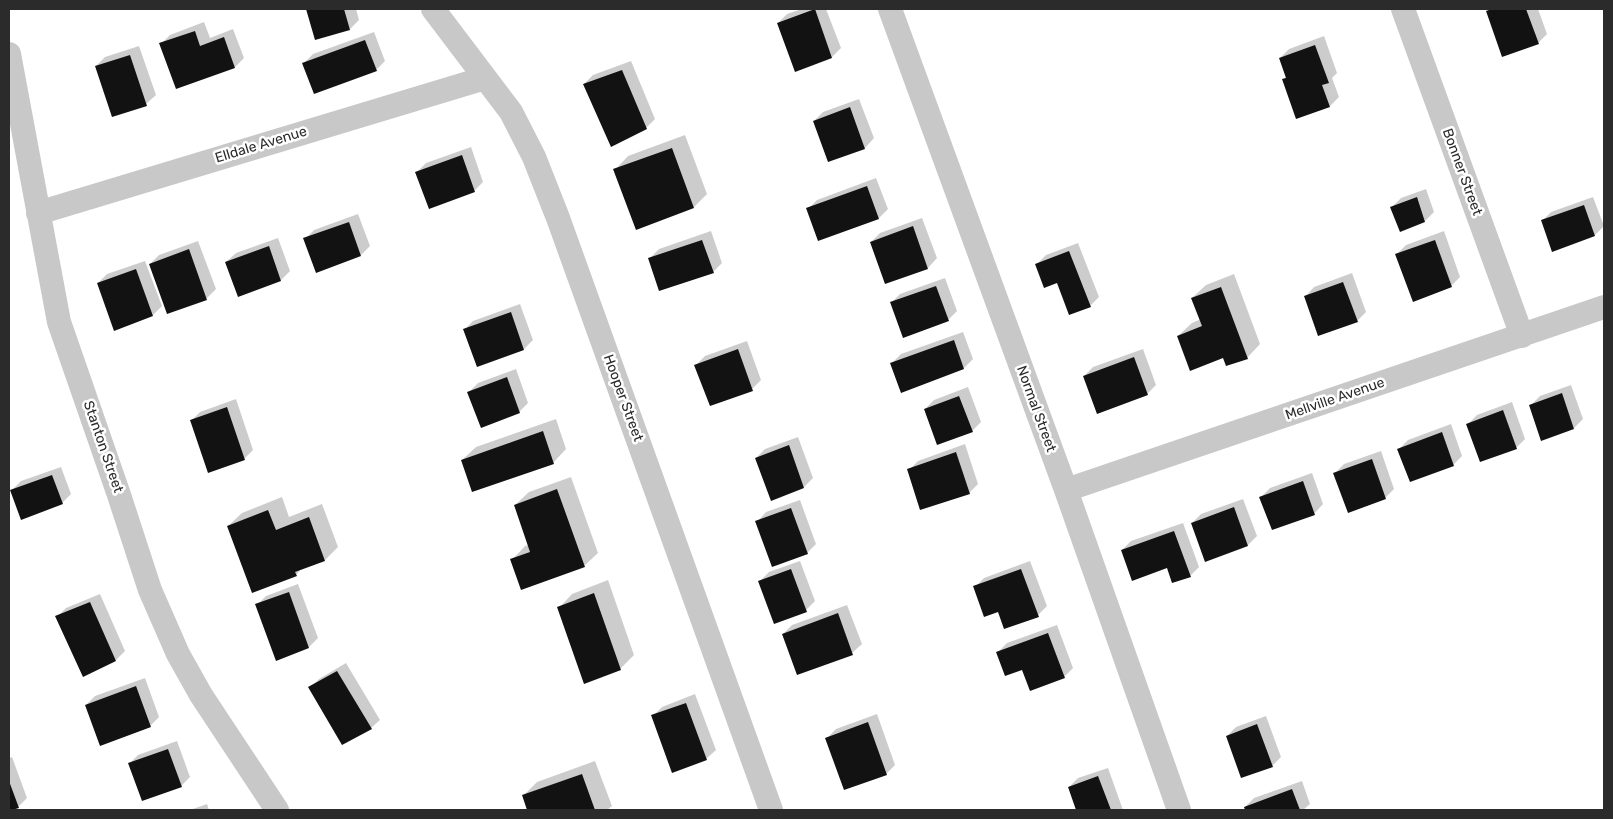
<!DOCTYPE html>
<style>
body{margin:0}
#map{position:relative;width:1613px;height:819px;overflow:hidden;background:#fff;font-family:Rubik,sans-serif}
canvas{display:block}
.frame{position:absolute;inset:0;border:10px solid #2b2b2b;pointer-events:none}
</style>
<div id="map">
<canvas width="1613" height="819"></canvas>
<div class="frame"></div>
</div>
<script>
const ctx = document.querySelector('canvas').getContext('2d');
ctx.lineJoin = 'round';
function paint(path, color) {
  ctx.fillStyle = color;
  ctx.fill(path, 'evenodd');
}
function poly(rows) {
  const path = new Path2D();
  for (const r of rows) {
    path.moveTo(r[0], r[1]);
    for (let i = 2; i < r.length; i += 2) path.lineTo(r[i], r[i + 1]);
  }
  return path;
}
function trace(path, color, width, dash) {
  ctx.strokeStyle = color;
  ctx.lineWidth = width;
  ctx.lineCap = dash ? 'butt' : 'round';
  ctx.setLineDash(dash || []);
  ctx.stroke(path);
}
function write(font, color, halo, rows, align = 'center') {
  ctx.font = font + ' Rubik,sans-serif';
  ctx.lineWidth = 5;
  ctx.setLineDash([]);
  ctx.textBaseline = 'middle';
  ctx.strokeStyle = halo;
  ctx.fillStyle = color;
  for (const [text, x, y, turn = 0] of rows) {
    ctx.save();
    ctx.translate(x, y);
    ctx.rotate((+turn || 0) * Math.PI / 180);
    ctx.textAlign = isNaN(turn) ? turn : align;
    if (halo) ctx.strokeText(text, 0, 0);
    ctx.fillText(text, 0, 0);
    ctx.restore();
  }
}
paint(poly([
 [307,9,356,9,359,20,350,29,316,39],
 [802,9,826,9,841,48,832,57,796,71,778,23,787,14],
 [1490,9,1538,9,1547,34,1538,43,1487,12],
 [204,22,210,38,233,29,244,58,235,67,177,88,161,44,170,35],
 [374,32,385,61,376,70,304,63,313,54],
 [1324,36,1337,73,1332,78,1339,97,1330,106,1283,80,1287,76,1280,58,1289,49],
 [139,46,156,95,146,104,96,66,105,57],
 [631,61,655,119,646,128,584,84,593,75],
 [859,99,874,138,865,148,828,161,814,121,823,112],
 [685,135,707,194,694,207,637,228,615,170,628,156],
 [471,147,483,182,474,191,417,172,426,163],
 [876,178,888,209,879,218,808,209,817,200],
 [1426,189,1434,212,1425,221,1401,230,1392,207,1401,198],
 [1593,197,1604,226,1595,235,1542,221,1551,212],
 [358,214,370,246,361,255,305,239,314,230],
 [922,218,937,258,928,268,886,283,871,242,880,233],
 [711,231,722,263,713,272,650,258,659,249],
 [1444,231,1460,277,1451,286,1397,254,1406,245],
 [278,238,290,271,281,280,226,262,236,253],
 [198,241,216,289,207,298,168,313,150,264,159,255],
 [1078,243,1099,297,1090,306,1037,264,1046,255],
 [145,261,162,306,153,315,98,283,107,274],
 [1352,273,1366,312,1357,321,1305,297,1314,287],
 [1234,274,1260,344,1247,358,1224,357,1178,336,1192,323,1201,319,1192,298,1206,285],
 [945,278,957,311,948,320,891,303,900,294],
 [520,304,533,340,524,349,477,366,464,330,473,321],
 [963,332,973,359,964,368,892,363,901,354],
 [747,341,761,380,752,389,696,365,705,356],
 [1143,349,1156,385,1147,394,1084,376,1093,367],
 [516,369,528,403,519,412,469,392,478,383],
 [1571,385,1583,419,1574,428,1531,405,1540,396],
 [968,387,981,422,972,431,925,409,934,400],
 [236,399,253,450,244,459,191,421,200,412],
 [1512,402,1525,439,1516,448,1468,424,1477,415],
 [556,419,566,449,553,463,462,460,476,447],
 [1451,424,1462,456,1453,465,1399,449,1408,440],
 [798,437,813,478,804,487,771,499,756,458,765,449],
 [965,444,978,484,969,493,909,470,918,461],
 [1381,451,1394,489,1385,498,1335,473,1344,464],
 [61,467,71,494,62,503,12,490,21,481],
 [1312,473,1323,504,1314,514,1261,497,1270,488],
 [571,477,598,553,584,566,512,560,525,546,529,545,515,505,529,492],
 [282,497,289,517,322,504,338,547,325,560,302,568,296,575,228,526,242,513],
 [1243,499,1257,536,1248,545,1206,560,1192,523,1201,514],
 [800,500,816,544,807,553,757,522,766,512],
 [1183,523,1199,567,1190,576,1122,550,1131,541],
 [800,561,815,601,806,610,760,581,769,572],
 [1030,561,1047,606,1038,615,999,611,975,587,984,578],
 [608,580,634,655,620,669,559,608,572,594],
 [298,584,318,638,309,647,276,659,257,605,266,596],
 [100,594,125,651,116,660,57,617,66,608],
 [847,605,862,644,852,653,797,674,783,634,792,625],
 [1057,625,1073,668,1064,677,1023,668,998,652,1007,643],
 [346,663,380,720,371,728,310,688,319,679],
 [145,678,159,717,150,726,86,705,95,696],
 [695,694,716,750,706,759,653,716,662,707],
 [877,714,895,765,886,774,827,738,836,729],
 [1266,716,1281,757,1272,766,1227,736,1236,727],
 [177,741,190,777,181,786,129,764,138,755],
 [12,757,27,798,18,807,9,810,9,758],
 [595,761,612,806,607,810,528,810,523,796,537,782],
 [1108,768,1123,810,1078,810,1069,787,1078,778],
 [1302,781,1310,804,1303,810,1246,810,1245,807,1254,798],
 [207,804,209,810,190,810]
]), '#0003');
paint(poly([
 [306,9,344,9,350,30,315,40],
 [815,9,832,58,795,72,777,23],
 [1492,9,1526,9,1539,44,1502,57,1486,11],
 [195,31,200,46,224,37,235,68,176,89,159,43],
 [365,40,377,71,314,94,302,63],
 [1315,45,1329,83,1322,85,1330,107,1296,119,1282,79,1286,78,1279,58],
 [130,55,147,106,112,117,95,66],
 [622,70,647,129,611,147,583,84],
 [850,107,865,149,828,162,813,121],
 [672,148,694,208,636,230,613,169],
 [462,155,475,192,429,209,415,172],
 [867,186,879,219,818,241,806,208],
 [1417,197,1425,222,1400,232,1390,207],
 [1584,205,1595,236,1552,252,1541,220],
 [349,222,361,256,316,273,303,238],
 [913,226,928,269,885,284,870,242],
 [702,240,714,273,659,291,648,258],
 [1435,240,1452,287,1413,302,1395,254],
 [269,246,281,281,238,297,225,262],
 [189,249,207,300,167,314,149,264],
 [1069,251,1091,307,1069,315,1057,283,1044,288,1035,264],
 [136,269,153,316,114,331,97,283],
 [1343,282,1358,322,1318,336,1304,296],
 [936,286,949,321,903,338,890,302],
 [1221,287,1248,359,1226,366,1223,358,1190,371,1177,336,1202,326,1191,298],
 [511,312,524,350,477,367,463,329],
 [954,340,964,369,901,393,890,363],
 [738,349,753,391,710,406,694,365],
 [1134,357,1148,395,1097,414,1083,376],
 [507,377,520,413,481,428,467,392],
 [1562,393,1574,429,1541,441,1529,405],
 [959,396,973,432,937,445,924,409],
 [227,407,245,460,208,473,190,420],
 [1503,410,1517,449,1480,462,1466,424],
 [543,431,554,464,472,492,461,460],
 [1442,432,1454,466,1410,482,1397,449],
 [789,445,804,488,771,501,755,458],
 [956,452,970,494,920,510,907,469],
 [1372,459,1386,499,1348,513,1333,473],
 [52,475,63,504,21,520,10,490],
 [1303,481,1315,515,1272,530,1259,497],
 [557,489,585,567,521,590,510,559,530,552,514,505],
 [1234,507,1248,546,1205,562,1191,523],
 [791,508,808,554,772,567,755,521],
 [268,510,276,530,309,517,325,561,295,572,297,576,252,593,227,526],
 [1174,531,1191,577,1172,583,1167,568,1132,581,1121,550],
 [791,569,807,612,774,624,758,581],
 [1021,569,1039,617,1004,629,998,612,984,617,973,586],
 [289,592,309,648,276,661,255,604],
 [594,593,621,670,584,684,557,607],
 [90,602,116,661,83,677,55,616],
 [838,613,853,655,797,675,782,634],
 [1048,633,1065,678,1030,691,1022,670,1005,676,996,652],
 [337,671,372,729,342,745,308,687],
 [136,686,151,727,100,746,85,705],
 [686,703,707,760,672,773,651,715],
 [868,722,887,775,844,790,825,738],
 [1257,724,1273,767,1241,778,1226,736],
 [168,749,182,787,142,801,128,763],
 [582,774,595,810,527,810,522,795],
 [1098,776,1111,810,1076,810,1068,787],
 [9,781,19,808,12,810,9,810],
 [1292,789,1300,810,1245,810,1244,807]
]), '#121212');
trace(poly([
 [433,9,511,112,534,157,558,218,771,810],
 [890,9,1066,490,1179,810],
 [1403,9,1522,336],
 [9,54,59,322,119,495,150,590,178,654,201,695,277,810],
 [38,213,485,78],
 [1066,490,1604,307]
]), '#c8c8c8', 24);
write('14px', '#2b2b2b', '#fff', [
 ["Elldale Avenue",261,145,-17],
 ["Bonner Street",1462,172,70],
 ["Hooper Street",623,398,70],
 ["Mellville Avenue",1335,399,-19],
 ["Normal Street",1036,409,70],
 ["Stanton Street",103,447,71]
]);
</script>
